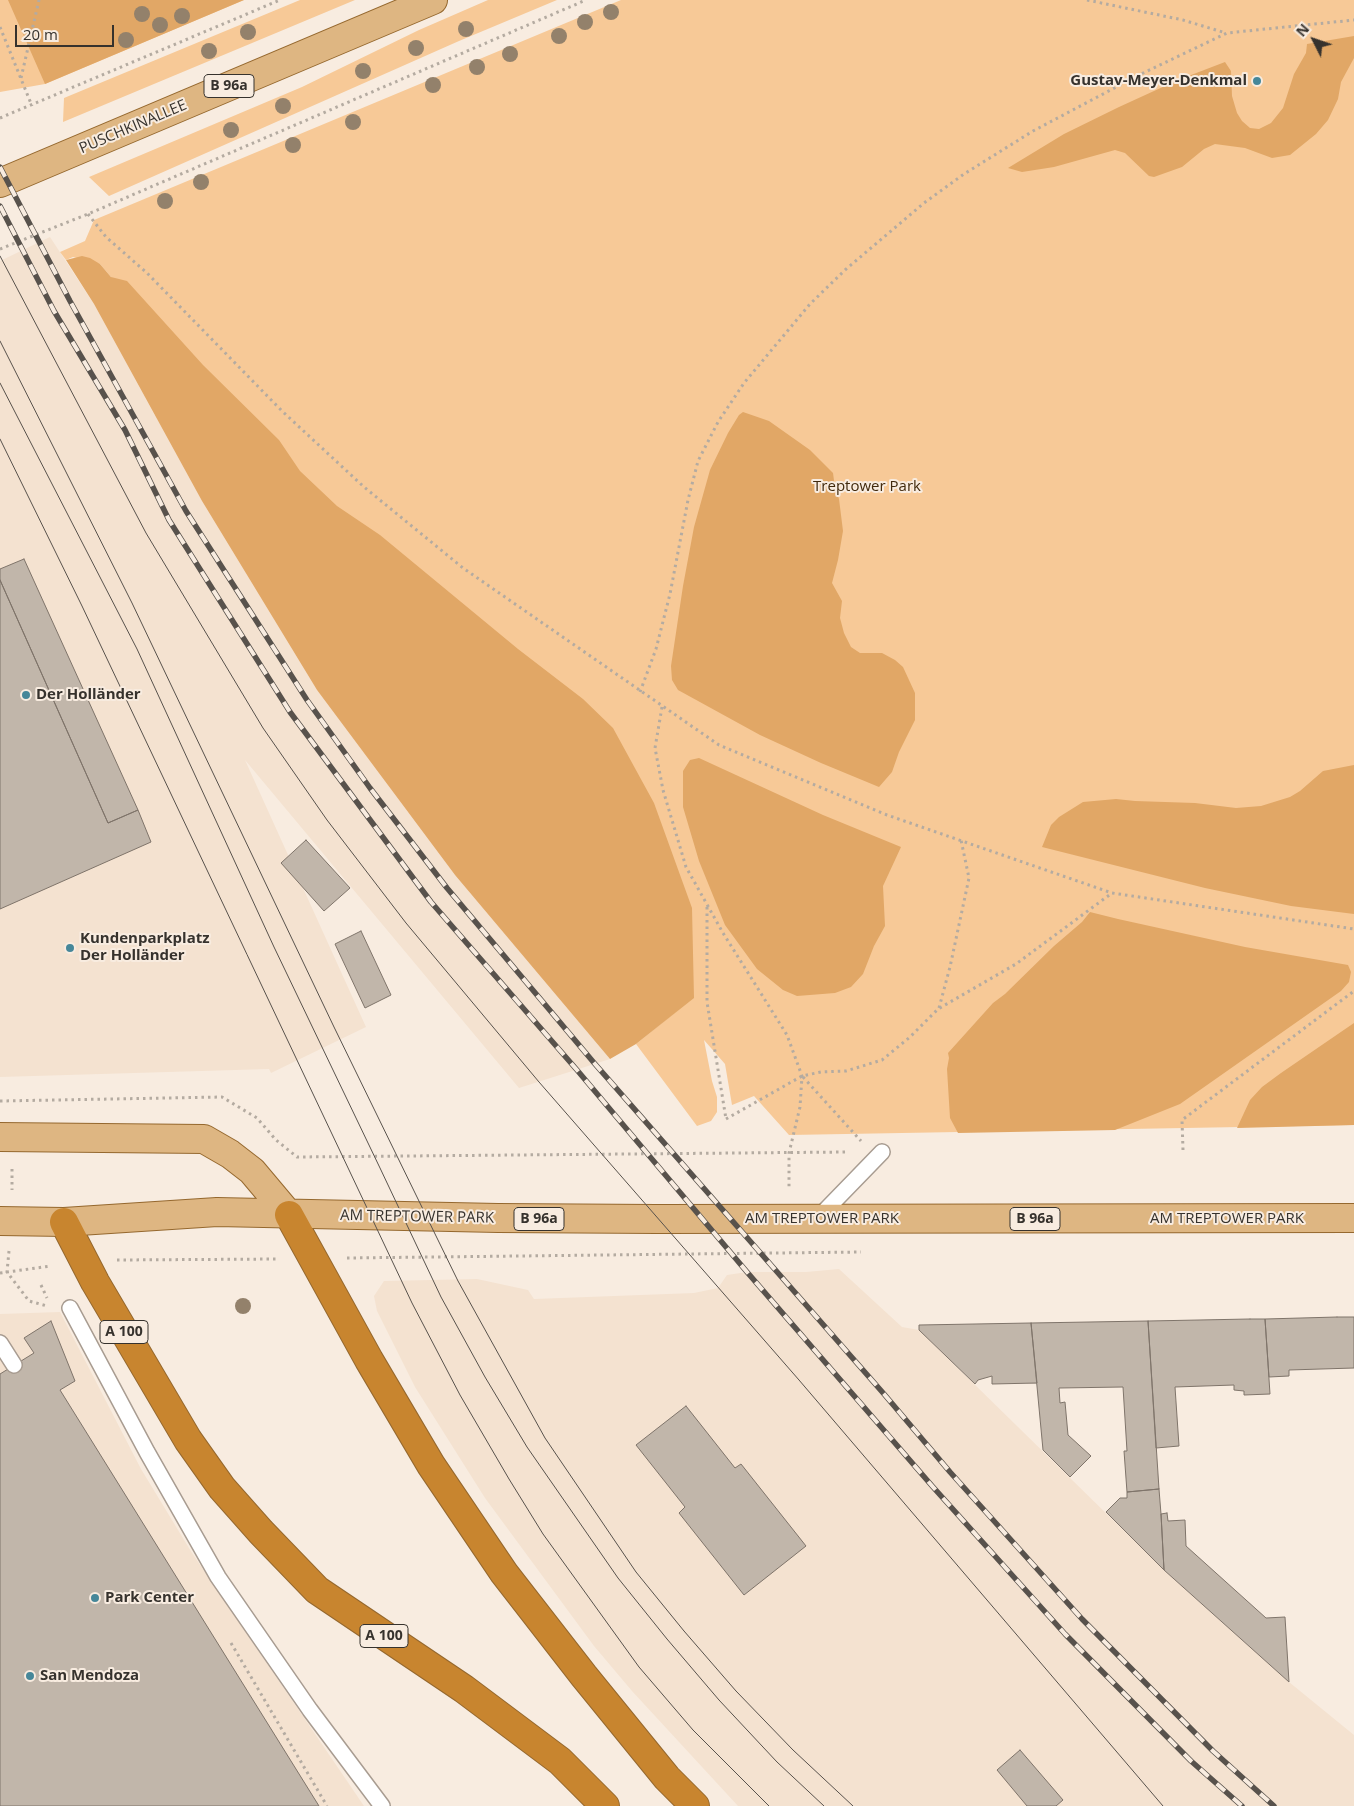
<!DOCTYPE html>
<meta charset="utf-8">
<style>
body{margin:0}
#map{position:relative;width:1354px;height:1806px;overflow:hidden;background:#f8ece0;font-family:"Open Sans",sans-serif}
canvas{display:block}
.north{position:absolute;left:1289px;top:15px;width:50px;height:50px;-webkit-text-stroke:4px #f8ece0;paint-order:stroke;rotate:311deg;font-size:14px;font-weight:700;line-height:20px;text-align:center;color:#36322d}
.north::after{content:'';display:block;margin:auto;width:18px;height:22px;background:#36322d;clip-path:polygon(50% 0,100% 100%,50% 72%,0 100%)}
.scale{position:absolute;left:15px;top:25px;width:99px;height:22px;box-sizing:border-box;border:2px solid #36322d;border-top:0;padding-left:6px;font-size:15px;line-height:18px;white-space:nowrap;color:#36322d;-webkit-text-stroke:4px #f8ece0;paint-order:stroke}
</style>
<div id="map">
<canvas width="1354" height="1806"></canvas>
<div class="north">N</div>
<div class="scale">20 m</div>
</div>
<script>
const ctx = document.querySelector('canvas').getContext('2d');
ctx.lineJoin = 'round';
function paint(path, color) {
  ctx.fillStyle = color;
  ctx.fill(path, 'evenodd');
}
function poly(rows) {
  const path = new Path2D();
  for (const r of rows) {
    path.moveTo(r[0], r[1]);
    for (let i = 2; i < r.length; i += 2) path.lineTo(r[i], r[i + 1]);
  }
  return path;
}
function trace(path, color, width, dash) {
  ctx.strokeStyle = color;
  ctx.lineWidth = width;
  ctx.lineCap = dash ? 'butt' : 'round';
  ctx.setLineDash(dash || []);
  ctx.stroke(path);
}
function write(font, color, halo, rows, align = 'center') {
  ctx.font = font + ' "Open Sans",sans-serif';
  ctx.lineWidth = 4;
  ctx.setLineDash([]);
  ctx.textBaseline = 'middle';
  ctx.strokeStyle = halo;
  ctx.fillStyle = color;
  for (const [text, x, y, turn = 0] of rows) {
    ctx.save();
    ctx.translate(x, y);
    ctx.rotate((+turn || 0) * Math.PI / 180);
    ctx.textAlign = isNaN(turn) ? turn : align;
    if (halo) ctx.strokeText(text, 0, 0);
    ctx.fillText(text, 0, 0);
    ctx.restore();
  }
}
paint(poly([
 [50,237,94,304,202,501,317,690,455,875,610,1059,519,1088,245,760,366,1027,271,1073,269,1069,0,1077,0,261],
 [839,1269,902,1327,919,1330,1164,1570,1289,1682,1354,1735,1354,1806,738,1806,632,1691,594,1646,485,1498,415,1387,377,1311,374,1296,384,1281,477,1279,528,1290,534,1299,694,1293,718,1288,727,1275,747,1272,806,1272],
 [60,1312,141,1469,192,1553,364,1806,0,1806,0,1314]
]), '#f4e2d0');
paint(poly([
 [0,0,244,0,45,84,0,92],
 [300,0,355,0,63,122,64,98],
 [488,0,557,0,459,41,109,196,89,177,302,87,419,30],
 [621,0,1354,0,1354,1125,789,1135,754,1096,732,1105,725,1064,704,1040,712,1081,717,1097,717,1112,711,1121,697,1126,636,1044,678,1010,111,277,100,264,73,257,66,260,60,252,85,241,94,220]
]), '#f7c997');
paint(poly([
 [8,0,244,0,45,84],
 [1354,36,1354,58,1341,82,1338,99,1328,120,1316,134,1290,155,1272,158,1245,148,1215,144,1204,149,1182,167,1154,177,1149,176,1125,153,1115,150,1054,167,1022,172,1008,168,1064,134,1119,107,1178,80,1225,62,1231,71,1232,96,1237,113,1242,121,1250,128,1259,129,1271,123,1283,108,1294,74,1306,53,1307,44],
 [82,256,90,258,100,264,111,277,127,281,203,365,279,440,300,471,337,506,380,535,518,649,583,699,613,728,654,803,692,908,694,998,636,1044,610,1059,455,875,317,690,202,501,94,304,66,260],
 [743,412,769,421,810,450,833,473,835,488,839,499,843,531,838,560,832,583,842,601,840,618,844,633,851,647,860,653,882,653,895,660,903,667,915,693,915,720,899,752,892,772,879,787,821,763,760,735,678,690,672,680,671,666,683,586,694,527,710,470,728,433,739,415],
 [699,758,823,815,901,847,883,886,885,926,874,946,863,974,851,987,835,993,797,996,783,990,757,969,725,925,699,861,683,807,683,771,690,760],
 [1354,765,1354,914,1291,906,1205,888,1042,847,1051,825,1059,817,1083,802,1116,799,1135,801,1195,803,1236,808,1261,806,1290,797,1300,791,1323,771],
 [1090,912,1118,919,1245,947,1348,965,1351,972,1349,982,1341,991,1180,1104,1115,1130,958,1133,950,1118,947,1069,949,1058,948,1053,993,1003,1005,994,1054,946,1082,922],
 [1354,1023,1354,1125,1237,1128,1250,1100,1262,1087,1281,1073]
]), '#e1a766');
const building = poly([
 [24,559,138,810,108,823,0,580,0,569,24,559],
 [0,580,108,823,138,810,151,842,0,909,0,580],
 [306,840,350,888,324,911,281,863,306,840],
 [361,931,391,995,365,1008,335,944,361,931],
 [1337,1317,1354,1317,1354,1368,1289,1370,1289,1376,1269,1377,1265,1319,1337,1317],
 [1250,1319,1265,1319,1270,1394,1244,1395,1244,1391,1234,1390,1234,1385,1175,1387,1179,1446,1156,1448,1148,1321,1250,1319],
 [51,1321,75,1381,60,1390,319,1806,0,1806,0,1374,34,1353,24,1338,51,1321],
 [1148,1321,1159,1489,1127,1492,1124,1451,1127,1451,1123,1387,1059,1388,1060,1403,1065,1402,1068,1435,1091,1456,1070,1477,1043,1450,1031,1323,1148,1321],
 [1031,1323,1037,1383,992,1384,992,1376,978,1380,975,1384,919,1330,919,1325,1031,1323],
 [686,1406,735,1468,741,1464,806,1546,744,1595,679,1513,685,1507,636,1445,686,1406],
 [1159,1489,1161,1514,1164,1570,1106,1512,1120,1498,1127,1498,1127,1492,1159,1489],
 [1167,1513,1168,1521,1185,1520,1186,1546,1266,1618,1285,1617,1289,1682,1164,1570,1161,1514,1167,1513],
 [1020,1750,1063,1800,1056,1806,1027,1806,997,1770,1020,1750]
]);
paint(building, '#c1b6aa');
trace(building, '#7f746a', 1);
const service = poly([
 [817,1219,882,1152],
 [70,1308,147,1452,218,1577,310,1710,382,1806],
 [0,1343,14,1365]
]);
const primary = poly([
 [0,183,433,0],
 [0,1137,204,1139,230,1154,252,1171,289,1215],
 [0,1221,64,1222,217,1212,498,1218,657,1219,1354,1218]
]);
const motorway = poly([
 [289,1215,369,1360,431,1465,504,1573,584,1676,667,1778,695,1806],
 [64,1222,95,1282,188,1440,222,1488,261,1532,317,1590,464,1689,560,1761,605,1806]
]);
trace(service, '#a89c91', 18);
trace(primary, '#95682e', 30);
trace(motorway, '#95682e', 30);
trace(poly([
 [1087,0,1183,20,1226,33],
 [0,27,32,106],
 [21,78,39,0],
 [0,118,280,0],
 [88,214,106,237,147,273,282,411,364,487,463,568,719,745,887,815,1112,893,1354,929],
 [0,249,88,214,586,0],
 [640,692,656,649,670,594,688,500,698,461,718,422,744,383,810,304,845,270,924,203,964,174,1033,131,1139,75,1227,33,1354,20],
 [662,707,655,748,663,790,686,867,723,933,787,1035,802,1076,800,1107,789,1153,789,1189],
 [707,907,707,1002,726,1119],
 [939,1008,950,967,969,878,961,840],
 [803,1077,861,1141],
 [0,1101,222,1097,257,1118,276,1140,297,1157,846,1152],
 [726,1119,802,1076,821,1072,846,1071,882,1060,910,1037,938,1009,1016,964,1112,893],
 [1183,1150,1182,1120,1354,991],
 [12,1169,12,1190],
 [9,1251,7,1272,29,1301,47,1306],
 [347,1258,861,1252],
 [117,1260,279,1259],
 [0,1273,51,1266],
 [41,1285,47,1298],
 [231,1643,327,1806]
]), '#b4aba1', 3, [2.5, 4]);
trace(service, '#fff', 15);
trace(primary, '#deb682', 28);
trace(motorway, '#c8852f', 28);
trace(poly([
 [0,256,146,533,263,728,327,820,406,923,539,1082,799,1380,1163,1806],
 [0,341,132,603,334,1027,458,1281,545,1438,636,1572,684,1631,736,1691,793,1750,853,1806],
 [0,383,137,649,274,947,380,1168,441,1297,485,1377,527,1447,618,1578,667,1639,719,1700,777,1762,824,1806],
 [0,439,82,606,412,1303,460,1395,509,1479,543,1534,639,1667,693,1730,769,1806]
]), '#58524c', 1);
const rail = poly([
 [0,167,70,301,186,511,307,700,370,788,447,888,595,1064,884,1394,950,1472,1082,1619,1213,1751,1274,1806],
 [0,206,54,311,125,430,169,520,290,712,431,902,577,1070,747,1272,933,1487,1065,1634,1191,1761,1242,1806]
]);
trace(rail, '#58524c', 5.5);
trace(rail, '#f8ece0', 4, [11]);
ctx.fillStyle = '#93816b';
for (const [x, y] of [
 [611,12],
 [142,14],
 [182,16],
 [585,22],
 [160,25],
 [466,29],
 [248,32],
 [559,36],
 [126,40],
 [416,48],
 [209,51],
 [510,54],
 [477,67],
 [363,71],
 [433,85],
 [283,106],
 [353,122],
 [231,130],
 [293,145],
 [201,182],
 [165,201],
 [243,1306]
]) {
  ctx.beginPath();
  ctx.arc(x, y, 8, 0, 2 * Math.PI);
  ctx.fill();
}
for (const [x, y, r, color] of [
 [1257,81,5,"#468799"],
 [26,695,5,"#468799"],
 [70,948,5,"#468799"],
 [95,1598,5,"#468799"],
 [30,1676,5,"#468799"]
]) {
  const dot = new Path2D();
  dot.arc(x, y, r, 0, 2 * Math.PI);
  ctx.fillStyle = color;
  ctx.fill(dot);
  trace(dot, '#f8ece0', 2);
}
for (const [x, y, w] of [
 [229,86,50],
 [539,1219,50],
 [1035,1219,50],
 [124,1332,48],
 [384,1636,48]
]) {
  const box = new Path2D();
  box.roundRect(x - w / 2, y - 11.5, w, 23, 4);
  ctx.fillStyle = '#f8ece0';
  ctx.fill(box);
  trace(box, '#36322d', 1);
}
write('bold 14px', '#36322d', null, [
 ["B 96a",229,86],
 ["B 96a",539,1219],
 ["B 96a",1035,1219],
 ["A 100",124,1332],
 ["A 100",384,1636]
]);
write('bold 15px', '#36322d', '#f8ece0', [
 ["Gustav-Meyer-Denkmal",1247,81,"right"],
 ["Der Holländer",36,695],
 ["Kundenparkplatz",80,939],
 ["Der Holländer",80,956],
 ["Park Center",105,1598],
 ["San Mendoza",40,1676]
], 'left');
write('15px', '#36322d', '#f8ece0', [
 ["PUSCHKINALLEE",133,127,-23],
 ["AM TREPTOWER PARK",417,1217,1],
 ["AM TREPTOWER PARK",822,1219],
 ["AM TREPTOWER PARK",1227,1219]
]);
write('15px', '#41290c', '#f8ece0', [
 ["Treptower Park",867,487]
]);
</script>
